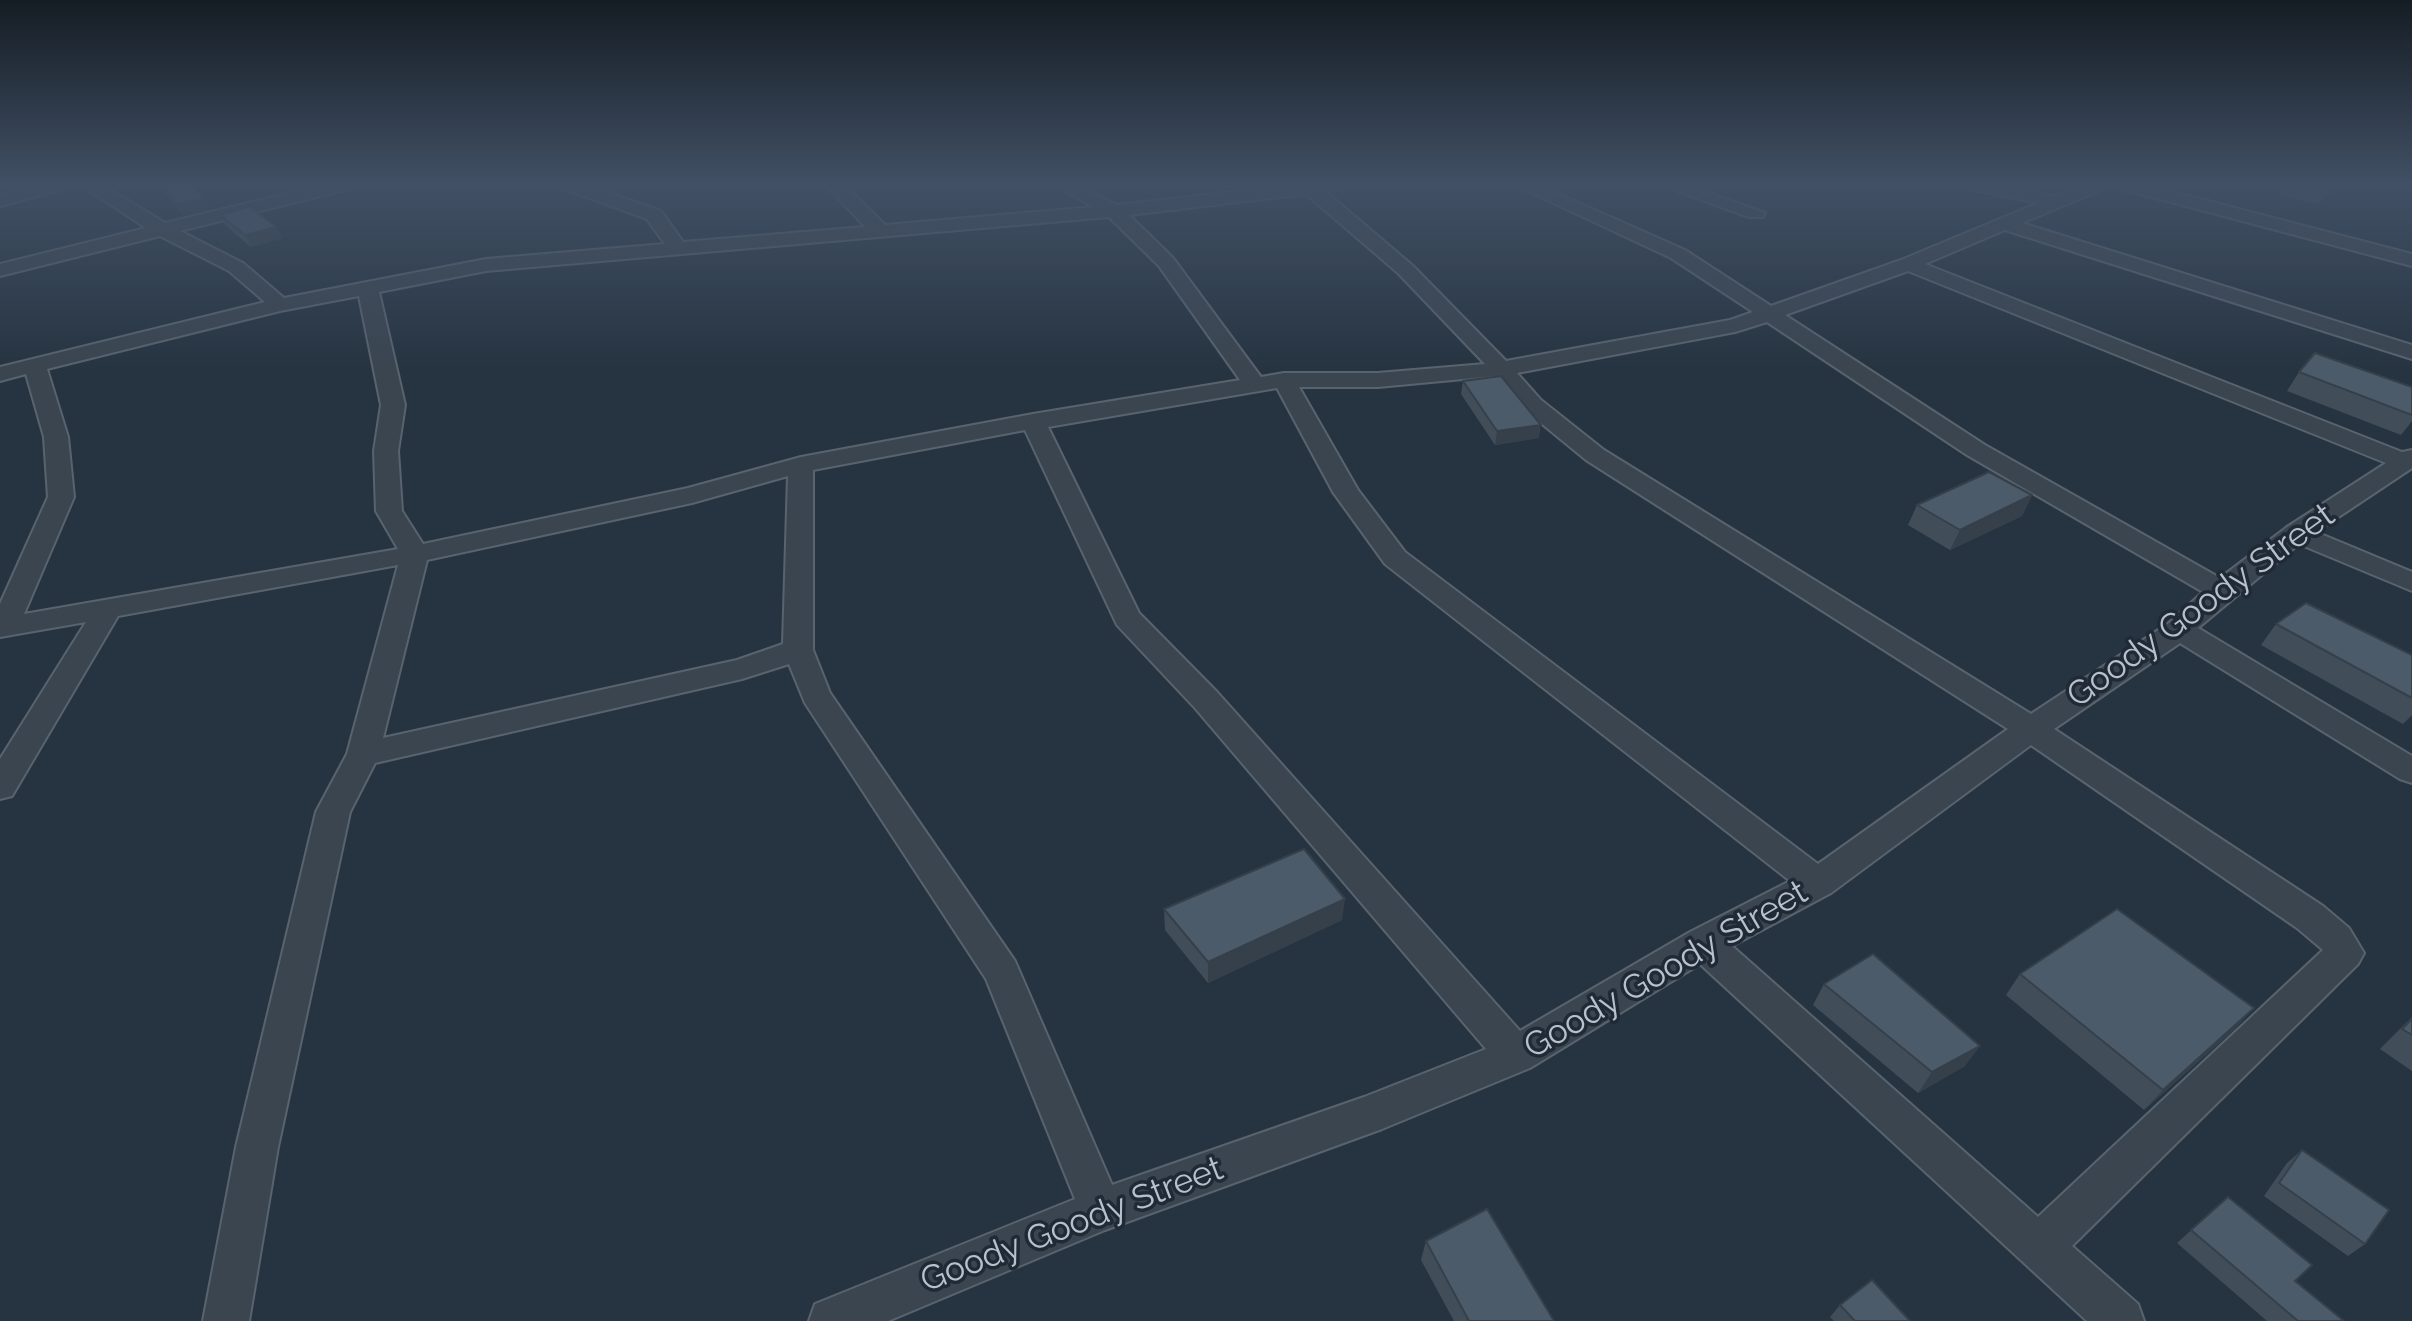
<!DOCTYPE html>
<style>
body{margin:0}
canvas{display:block;background:#263441}
</style>
<canvas width="2412" height="1321"></canvas>
<script>
const ctx = document.querySelector('canvas').getContext('2d');
ctx.lineJoin = 'round';
function poly(rows) {
  const path = new Path2D();
  for (const r of rows) {
    path.moveTo(r[0], r[1]);
    for (let i = 2; i < r.length; i += 2) path.lineTo(r[i], r[i + 1]);
  }
  return path;
}
function trace(path, color, width, dash) {
  ctx.strokeStyle = color;
  ctx.lineWidth = width;
  ctx.lineCap = dash ? 'butt' : 'round';
  ctx.setLineDash(dash || []);
  ctx.stroke(path);
}
function paint(path, color) {
  ctx.fillStyle = color;
  ctx.fill(path, 'evenodd');
}
function write(font, color, halo, rows, align = 'center') {
  ctx.font = font + ' Raleway,sans-serif';
  ctx.lineWidth = 7;
  ctx.setLineDash([]);
  ctx.textBaseline = 'middle';
  ctx.strokeStyle = halo;
  ctx.fillStyle = color;
  for (const [text, x, y, turn = 0] of rows) {
    ctx.save();
    ctx.translate(x, y);
    ctx.rotate((+turn || 0) * Math.PI / 180);
    ctx.textAlign = isNaN(turn) ? turn : align;
    if (halo) ctx.strokeText(text, 0, 0);
    ctx.fillText(text, 0, 0);
    ctx.restore();
  }
}
const minor = poly([
 [42,184,70,184,67,188,0,206,0,195,42,184],
 [80,184,101,184,165,223,327,184,356,184,353,188,180,231,243,263,284,298,486,259,665,244,647,219,562,188,559,184,584,184,661,211,683,242,865,227,825,184,844,184,885,225,1093,207,1054,184,1076,184,1117,205,1300,184,1351,184,1348,188,1325,191,1413,266,1506,361,1730,320,1753,312,1671,258,1513,184,1536,184,1685,250,1771,306,1901,260,2038,203,1966,188,1963,184,1996,184,2055,196,2085,184,2109,184,2106,188,2022,223,2412,345,2412,359,2005,230,1925,264,2402,452,2412,450,2412,468,2316,532,2412,572,2412,591,2299,544,2198,628,2412,756,2412,783,2400,779,2180,643,2054,729,2323,906,2349,928,2364,953,2358,964,2072,1246,2138,1304,2144,1321,2087,1321,1700,964,1530,1068,1382,1129,1105,1230,888,1321,809,1321,815,1304,1075,1199,986,979,805,703,789,664,742,679,375,763,350,812,278,1147,249,1321,203,1321,236,1147,316,812,347,754,398,565,118,616,12,796,0,799,0,759,86,622,0,637,0,604,48,497,44,437,26,374,0,381,0,367,265,302,229,271,160,236,0,276,0,264,146,228,80,184],
 [1306,194,1399,274,1485,364,1378,373,1284,373,1261,377,1173,258,1129,215,1306,194],
 [1109,217,1159,266,1240,380,1033,414,801,457,688,488,423,544,402,511,398,451,405,405,379,292,486,271,1109,217],
 [1908,271,2386,463,2287,527,2220,578,1985,445,1785,315,1908,271],
 [359,296,381,405,374,451,376,511,398,549,24,614,74,497,68,437,47,369,280,311,359,296],
 [1767,322,1967,455,2203,592,2169,623,2031,714,1604,450,1541,400,1517,373,1735,332,1767,322],
 [1495,376,1525,410,1586,460,2008,729,1818,864,1405,552,1358,490,1299,387,1378,387,1495,376],
 [1277,388,1333,492,1385,564,1790,881,1690,932,1520,1031,1217,692,1139,613,1048,427,1277,388],
 [1025,430,1117,625,1195,708,1486,1049,1364,1097,1112,1185,1015,961,830,693,813,650,813,470,1025,430],
 [788,476,783,644,737,660,383,738,427,560,692,503,788,476],
 [2031,745,2297,928,2323,950,2038,1217,1732,946,1831,893,2031,745],
 [1658,184,1684,184,1765,213,1763,217,1749,217,1658,184],
 [2115,184,2143,184,2412,254,2412,266,2118,188,2115,184]
]);
trace(minor, '#58636e', 4);
paint(minor, '#3a4550');
paint(poly([
 [158,184,192,184,210,209,184,215],
 [2285,184,2340,184,2319,204,2279,195],
 [220,215,276,227,282,238,251,247,226,226],
 [2299,372,2412,387,2412,421,2401,435,2287,391],
 [1463,381,1539,438,1495,445,1461,394],
 [2032,495,2022,516,1950,550,1908,525,1917,505],
 [2276,624,2412,655,2412,715,2403,724,2261,645],
 [1164,909,1342,920,1208,983,1165,930],
 [2020,974,2235,1029,2144,1110,2006,995],
 [1824,984,1965,1066,1918,1093,1813,1005],
 [2412,1017,2412,1071,2380,1049],
 [2302,1150,2365,1244,2348,1256,2264,1196,2287,1163],
 [2228,1197,2295,1281,2344,1321,2267,1321,2177,1243],
 [1426,1241,1554,1321,1454,1321,1421,1260],
 [1840,1305,1910,1321,1834,1321,1830,1317]
]), '#414e5a');
paint(poly([
 [2335,184,2340,184,2319,204,2325,193],
 [204,198,210,209,184,215,178,204],
 [276,227,282,238,251,247,245,235],
 [1541,425,1539,438,1495,445,1497,431],
 [2032,495,2022,516,1950,550,1960,530],
 [1345,899,1342,920,1208,983,1208,962],
 [2254,1008,2235,1029,2144,1110,2163,1090],
 [1980,1046,1965,1066,1918,1093,1932,1072]
]), '#35404a');
const building = poly([
 [161,184,192,184,204,198,178,204,161,184],
 [2285,184,2335,184,2325,193,2285,184],
 [250,206,276,227,245,235,220,215,250,206],
 [2315,353,2412,387,2412,415,2299,372,2315,353],
 [1501,376,1541,425,1497,431,1463,381,1501,376],
 [1989,472,2032,495,1960,530,1917,505,1989,472],
 [2306,603,2412,655,2412,698,2276,624,2306,603],
 [1304,849,1345,899,1208,962,1164,909,1304,849],
 [2117,909,2254,1008,2163,1090,2020,974,2117,909],
 [1873,954,1980,1046,1932,1072,1824,984,1873,954],
 [2412,1019,2412,1035,2402,1029,2412,1019],
 [2302,1150,2389,1210,2365,1244,2279,1183,2302,1150],
 [2228,1197,2312,1265,2295,1281,2344,1321,2298,1321,2191,1230,2228,1197],
 [1487,1209,1554,1321,1469,1321,1426,1241,1487,1209],
 [1872,1280,1910,1321,1855,1321,1840,1305,1872,1280]
]);
paint(building, '#4c5b69');
trace(building, '#35404a', 2);
const sky = ctx.createLinearGradient(0, 0, 0, 369);
sky.addColorStop(0, '#151d24');
sky.addColorStop(0.5, '#415065');
sky.addColorStop(1, '#41506500');
ctx.fillStyle = sky;
ctx.fillRect(0, 0, 2412, 369);
write('34px', '#b7c0cb', '#1f2a36', [
 ["Goody Goody Street",2201,606,-36],
 ["Goody Goody Street",1666,970,-30],
 ["Goody Goody Street",1072,1225,-21]
]);
</script>
